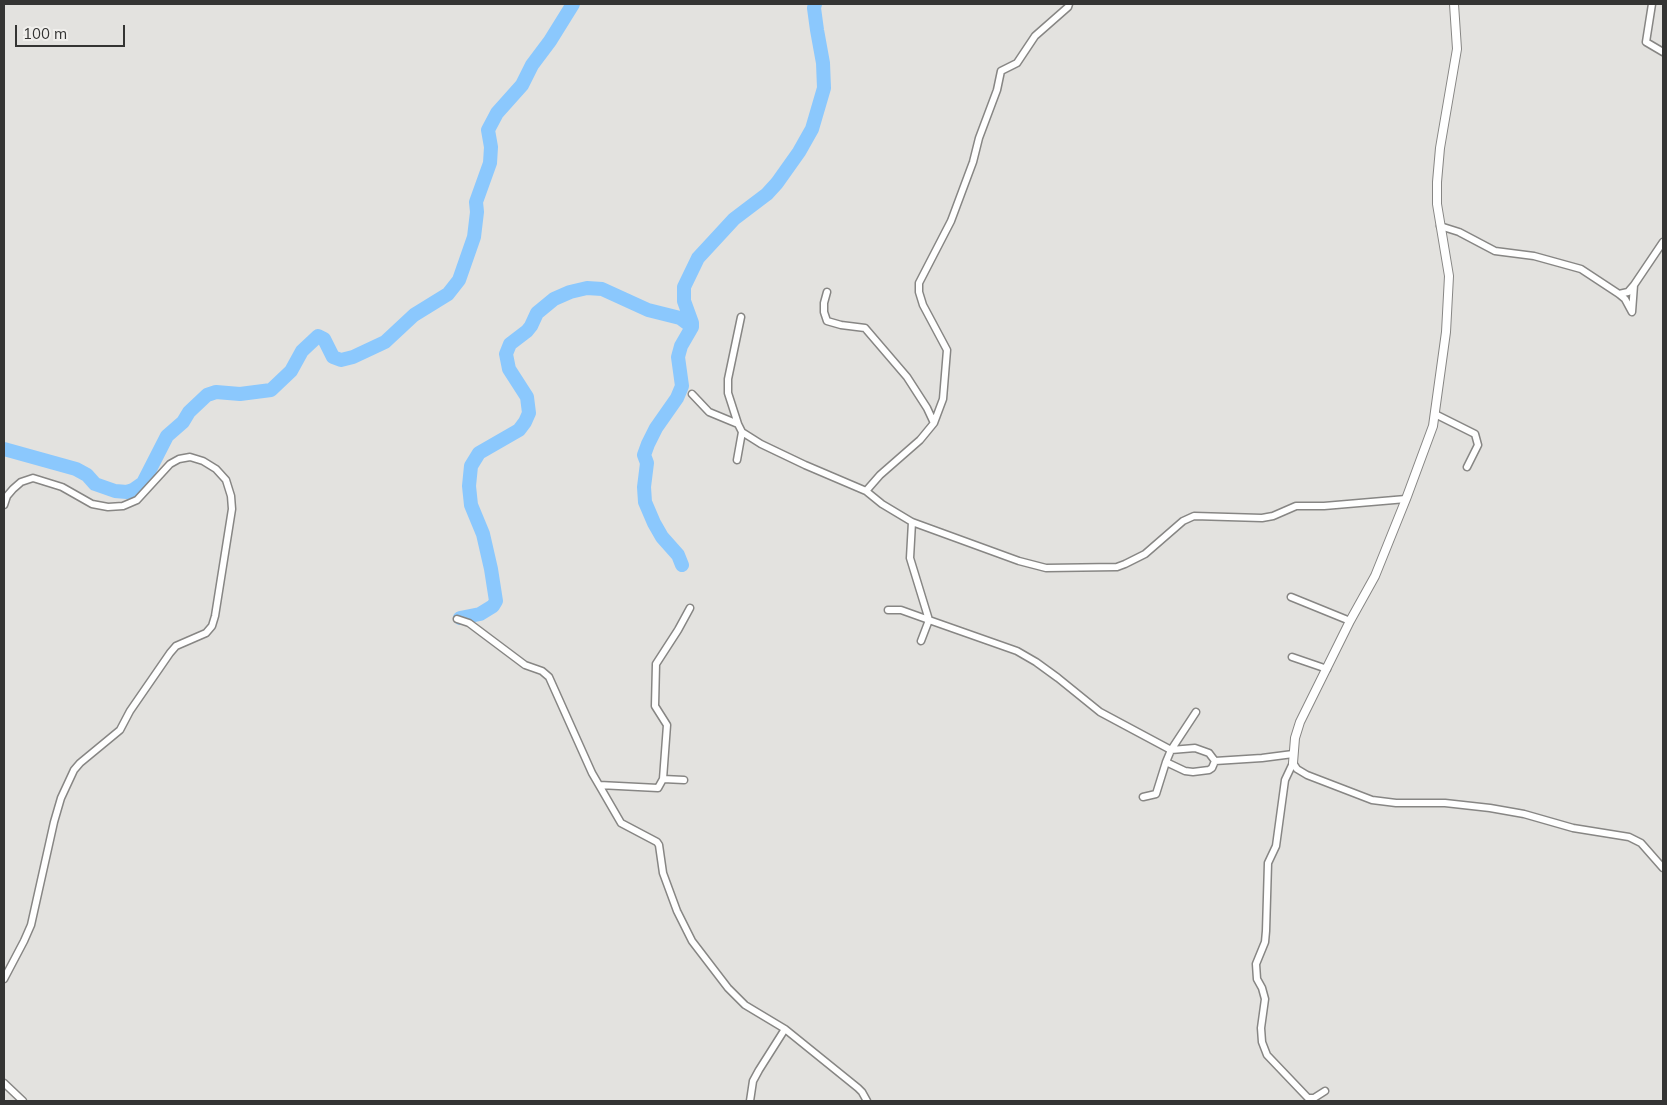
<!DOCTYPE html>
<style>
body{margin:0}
#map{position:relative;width:1667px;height:1105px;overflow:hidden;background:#e3e2df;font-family:Mulish,sans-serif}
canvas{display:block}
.frame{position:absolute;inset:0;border:5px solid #343433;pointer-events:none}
.scale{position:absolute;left:15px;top:25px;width:110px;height:22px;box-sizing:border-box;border:2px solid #343433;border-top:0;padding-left:6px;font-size:15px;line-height:18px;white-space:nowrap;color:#343433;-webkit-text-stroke:4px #f0efec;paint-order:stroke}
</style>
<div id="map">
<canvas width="1667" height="1105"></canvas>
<div class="frame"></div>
<div class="scale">100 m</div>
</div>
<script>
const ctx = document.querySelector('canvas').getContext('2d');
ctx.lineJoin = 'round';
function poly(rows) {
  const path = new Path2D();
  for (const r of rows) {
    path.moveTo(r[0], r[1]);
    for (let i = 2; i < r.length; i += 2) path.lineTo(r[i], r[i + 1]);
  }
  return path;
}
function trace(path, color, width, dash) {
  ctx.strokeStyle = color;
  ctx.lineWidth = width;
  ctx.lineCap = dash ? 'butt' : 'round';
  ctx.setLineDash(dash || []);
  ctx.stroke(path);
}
trace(poly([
 [4,449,76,469,87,475,95,484,115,491,127,492,133,490,143,483,167,436,183,422,189,412,207,395,216,392,240,394,271,390,291,371,302,351,318,336,324,339,333,357,341,360,353,357,385,342,414,315,448,294,459,280,474,237,477,212,476,202,490,163,491,147,488,130,497,113,522,85,532,65,550,41,573,4],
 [682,565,678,555,662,537,654,523,645,502,644,487,647,463,644,455,648,444,656,428,677,398,682,386,678,357,681,346,692,327,692,323,684,301,684,287,698,258,734,219,767,194,777,183,799,152,812,129,824,88,823,63,817,30,814,8,815,4],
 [460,618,480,614,493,606,496,601,491,569,483,534,471,505,469,486,471,466,479,453,519,430,525,422,529,413,527,397,509,369,506,354,510,344,527,331,531,326,537,313,554,299,570,292,587,288,602,289,648,310,680,318,692,327]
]), '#8bc8fd', 14);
const minor = poly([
 [1652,4,1646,42,1663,52],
 [1440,226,1459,232,1495,251,1534,256,1581,269,1619,294,1625,299,1632,312,1634,285,1663,242],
 [827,292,824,303,824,312,827,321,841,325,865,328,907,377,927,408,934,423,920,440,880,475,866,491],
 [1619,294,1628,292,1634,285],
 [692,394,709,412,738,424,742,432,761,444,805,465,866,491,882,504,912,522,1019,561,1046,568,1117,567,1125,564,1145,554,1183,521,1194,516,1262,518,1273,516,1296,506,1324,506,1406,499],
 [1435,414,1475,434,1478,445,1467,467],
 [934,423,943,399,947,350,923,305,919,292,919,283,951,221,973,162,979,138,997,90,1001,71,1017,63,1035,36,1068,7,1069,4],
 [738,424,728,393,728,379,741,317],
 [737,460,742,432],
 [4,505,7,496,13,489,21,482,33,478,62,487,92,504,108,507,123,506,137,500,170,464,179,459,190,457,203,461,216,469,226,480,231,496,232,509,215,616,212,626,206,633,176,646,170,653,130,711,120,730,80,763,74,770,61,798,54,822,31,925,24,941,4,979],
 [912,522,910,558,929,620,1017,651,1036,662,1058,678,1100,712,1171,750,1195,748,1209,753,1215,761],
 [1291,597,1350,621],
 [888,610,901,610,929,620,921,641],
 [457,619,469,623,525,665,542,671,549,677,592,773,599,785,658,788,663,779,667,725,655,706,656,664,678,630,690,608],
 [1292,657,1327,669],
 [1166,762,1171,750,1196,712],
 [1293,763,1297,769,1307,775,1372,800,1396,803,1445,803,1490,808,1524,814,1573,828,1629,837,1641,843,1663,868],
 [1293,763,1285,780,1276,846,1268,863,1266,931,1265,942,1256,964,1257,979,1262,988,1265,999,1261,1028,1262,1042,1267,1055,1308,1098,1314,1098,1325,1091],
 [663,779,684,780],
 [599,785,621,823,657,842,659,845,663,873,677,911,692,941,728,988,745,1005,785,1029,858,1088,862,1092,867,1101],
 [1143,797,1156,794,1166,762,1185,771,1193,772,1209,770,1212,768,1215,761,1262,758,1293,754],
 [4,1083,23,1101],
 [750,1101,753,1081,759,1070,785,1029]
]);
const tertiary = poly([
 [1293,763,1295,738,1300,722,1350,621,1375,576,1406,499,1433,426,1446,332,1449,276,1437,204,1437,182,1440,148,1457,49,1454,4]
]);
trace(minor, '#878684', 9);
trace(tertiary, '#878684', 10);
trace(minor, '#fff', 6);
trace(tertiary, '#fff', 8);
</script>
